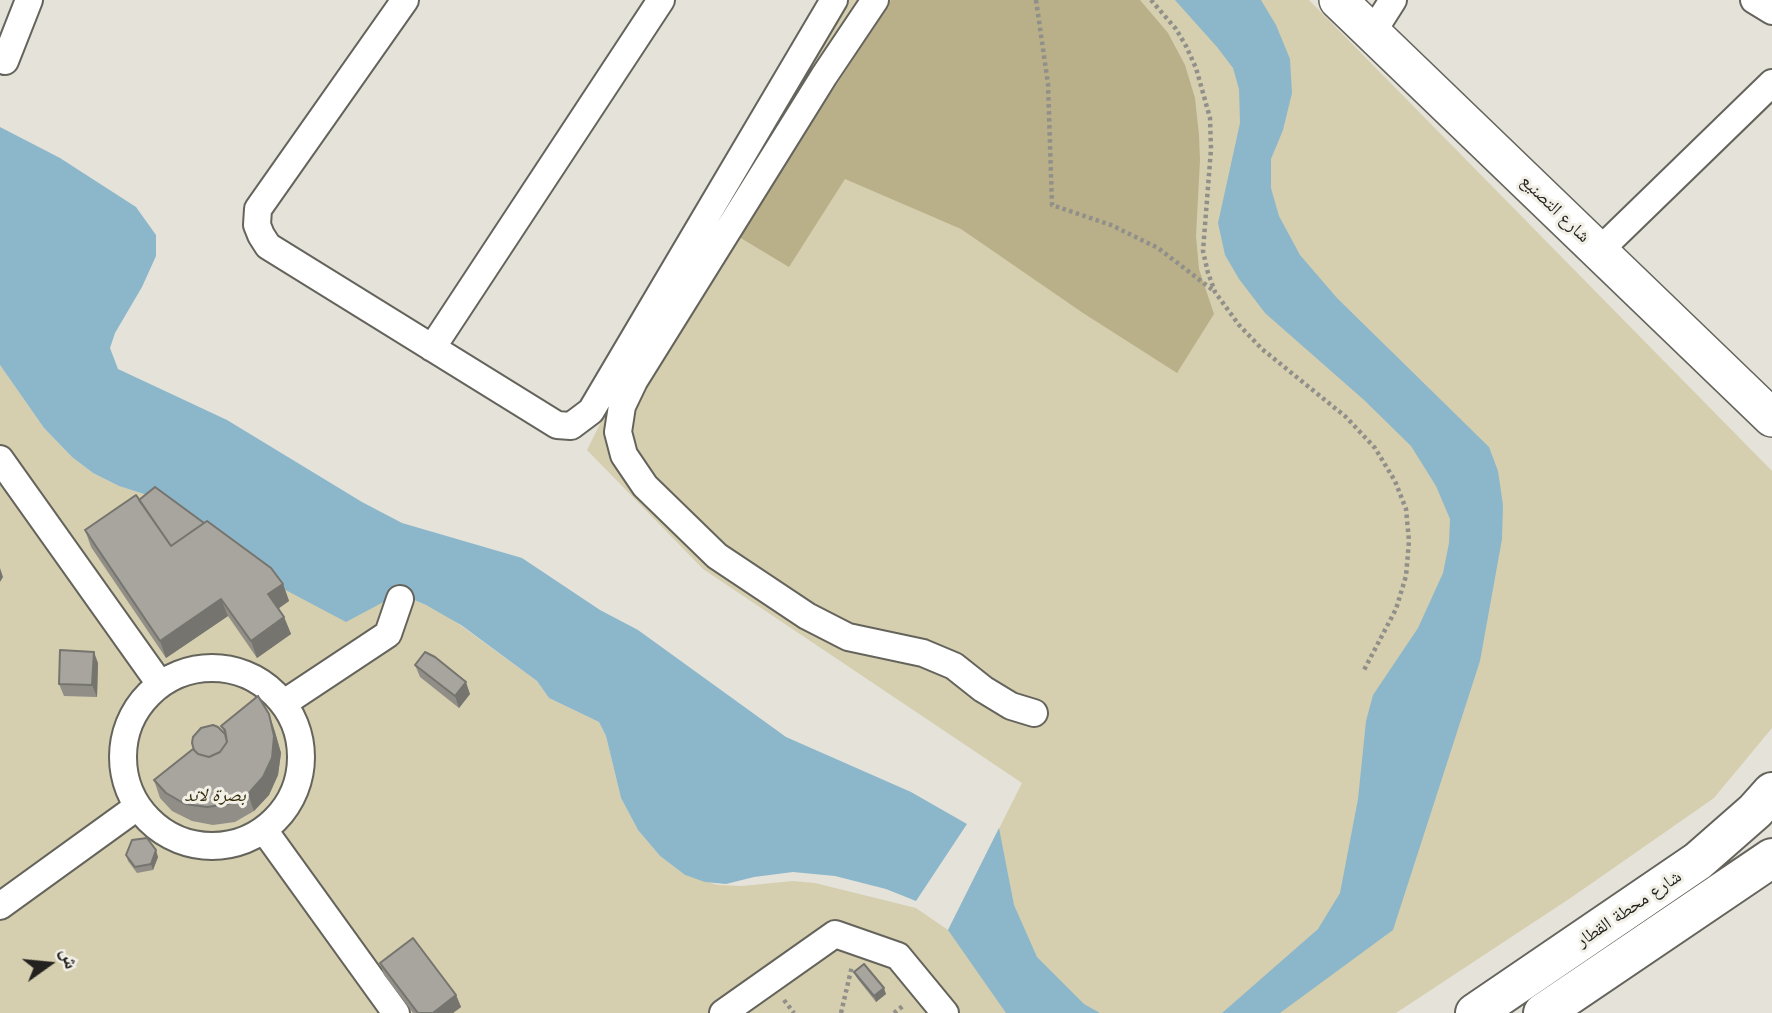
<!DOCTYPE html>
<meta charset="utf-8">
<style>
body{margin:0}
#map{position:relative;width:1772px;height:1013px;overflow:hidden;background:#e4e2d9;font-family:"Libre Baskerville","Noto Naskh Arabic",serif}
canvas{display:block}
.north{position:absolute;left:14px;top:929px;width:70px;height:70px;-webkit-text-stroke:5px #f1efe6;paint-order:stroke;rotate:75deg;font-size:19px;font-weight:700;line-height:28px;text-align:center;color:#23221f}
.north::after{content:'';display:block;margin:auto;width:24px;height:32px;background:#23221f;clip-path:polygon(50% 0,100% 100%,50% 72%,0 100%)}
</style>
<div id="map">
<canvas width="1772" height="1013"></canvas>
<div class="north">ش</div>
</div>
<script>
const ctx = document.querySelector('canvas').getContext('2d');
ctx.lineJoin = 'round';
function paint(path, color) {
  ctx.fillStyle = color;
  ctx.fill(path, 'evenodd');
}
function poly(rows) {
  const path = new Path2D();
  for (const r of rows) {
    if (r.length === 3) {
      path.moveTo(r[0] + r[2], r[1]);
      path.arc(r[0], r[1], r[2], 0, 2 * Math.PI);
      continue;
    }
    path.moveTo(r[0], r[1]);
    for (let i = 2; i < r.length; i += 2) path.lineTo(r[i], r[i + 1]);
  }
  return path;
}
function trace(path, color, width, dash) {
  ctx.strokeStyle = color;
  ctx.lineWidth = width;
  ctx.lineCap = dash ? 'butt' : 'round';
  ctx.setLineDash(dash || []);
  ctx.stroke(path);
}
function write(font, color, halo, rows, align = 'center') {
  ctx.font = font + ' "Libre Baskerville","Noto Naskh Arabic",serif';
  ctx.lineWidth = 6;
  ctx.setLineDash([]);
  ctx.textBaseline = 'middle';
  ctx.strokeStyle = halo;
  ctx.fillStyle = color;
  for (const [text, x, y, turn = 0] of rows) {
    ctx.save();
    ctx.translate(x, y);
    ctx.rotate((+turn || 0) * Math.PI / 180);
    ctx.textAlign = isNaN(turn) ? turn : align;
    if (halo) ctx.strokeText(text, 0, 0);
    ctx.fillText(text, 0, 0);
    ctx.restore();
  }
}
paint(poly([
 [844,0,1309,0,1772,471,1772,728,1714,798,1572,897,1396,1013,0,1013,0,365,44,428,72,457,93,473,119,486,159,499,377,604,391,598,412,599,442,612,537,681,549,698,599,722,606,736,621,798,638,830,660,856,685,875,718,885,742,886,793,881,815,883,916,908,948,930,1022,783,703,569,587,450,622,380]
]), '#d5cfaf');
paint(poly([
 [891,0,1140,0,1168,33,1185,65,1195,98,1199,135,1200,160,1196,236,1199,269,1214,314,1177,373,1083,313,961,229,845,179,789,267,739,237]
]), '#b9b089');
paint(poly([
 [1175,0,1261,0,1276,25,1290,59,1292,93,1283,130,1271,159,1271,188,1279,216,1300,255,1337,298,1489,447,1498,471,1503,505,1502,539,1480,661,1393,930,1280,1013,1222,1013,1318,929,1340,893,1358,799,1366,721,1373,695,1418,628,1443,573,1449,543,1450,519,1436,486,1411,446,1364,400,1265,313,1239,279,1225,255,1218,223,1240,123,1239,89,1233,68,1217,47],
 [0,127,60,158,136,207,156,235,156,256,142,287,115,333,110,348,118,369,227,420,362,502,402,523,522,558,600,610,638,630,786,737,911,792,967,824,916,901,886,889,835,876,793,872,754,877,726,884,705,882,685,875,660,856,638,830,621,798,606,736,599,722,549,698,537,681,461,625,426,605,412,599,391,598,346,622,278,586,159,499,119,486,93,473,72,457,44,428,0,365],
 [999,828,1014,905,1037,957,1084,1004,1100,1013,1006,1013,948,930]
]), '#8cb7cb');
const street = poly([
 [405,0,258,209,257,225,261,235,268,246,557,425,571,426,591,411,834,0],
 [875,0,824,76,634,381,622,406,618,432,624,455,645,486,717,556,807,616,848,637,923,653,954,666,983,689,1011,706,1034,713],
 [1754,0,1772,11],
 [1372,33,1393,0],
 [5,61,29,0],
 [1599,251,1772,83],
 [432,348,661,0],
 [0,459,160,684],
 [212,757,89],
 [284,703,388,634,400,599],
 [264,830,396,1013],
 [0,906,137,807],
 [723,1013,835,934,898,956,945,1013]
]);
const secondary = poly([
 [1338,0,1772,418]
]);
const primary = poly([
 [1475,1013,1698,861,1755,811,1772,792],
 [1543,1013,1772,858]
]);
trace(street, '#65645c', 30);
trace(secondary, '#65645c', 40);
trace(primary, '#65645c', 42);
trace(poly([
 [1036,0,1048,84,1052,205,1111,225,1158,248,1214,291],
 [1151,0,1176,29,1186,46,1196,68,1210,118,1211,149,1203,251,1208,273,1215,292,1239,325,1262,349,1346,417,1375,448,1395,481,1406,509,1409,541,1406,576,1396,609,1364,670],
 [784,1000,794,1013],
 [841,1013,852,966],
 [894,1013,904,1005]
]), '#918f89', 4.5, [3.5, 3.5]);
trace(street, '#fff', 26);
trace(secondary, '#fff', 37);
trace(primary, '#fff', 38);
paint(poly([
 [139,500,283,584,289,601,279,608,284,617,291,634,257,658,228,616,166,658,91,547,85,530],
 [98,663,97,697,64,696,59,684],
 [415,665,470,694,459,708,420,677],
 [269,714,275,732,281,753,278,775,269,795,254,811,235,822,213,825,192,821,172,811,160,798,154,780,193,749,224,732,221,726],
 [126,855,158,857,153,870,137,873,128,861],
 [380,963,456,995,461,1007,453,1013,413,1013,384,975],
 [854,972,886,994,876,1002,857,978]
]), '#908e87');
paint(poly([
 [0,568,3,577,0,582],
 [283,584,289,601,275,611,268,594],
 [221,599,228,616,166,658,160,641],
 [284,617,291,634,257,658,251,641],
 [94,652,98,663,97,697,92,685],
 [466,682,470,694,459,708,455,696],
 [269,714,275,732,281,753,278,775,269,795,254,811,248,794],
 [156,850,158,857,153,870,151,864],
 [884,988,886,994,876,1002,874,996],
 [456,995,461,1007,453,1013,433,1013]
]), '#75746e');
const building = poly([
 [155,487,204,523,171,546,139,500,155,487],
 [136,495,171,546,207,521,271,568,283,584,268,594,284,617,251,641,221,599,160,641,85,530,136,495],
 [60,650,94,652,92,685,59,684,60,650],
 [425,652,435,657,466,682,455,696,415,665,425,652],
 [258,696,269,714,274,736,272,758,263,777,248,794,228,804,207,807,185,804,166,793,154,780,193,749,198,754,209,757,220,752,227,742,225,730,221,726,258,696],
 [213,725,218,727,225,734,227,742,220,752,209,757,198,754,194,750,192,743,193,737,201,728,213,725],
 [147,838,156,850,151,864,135,867,126,855,132,840,147,838],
 [413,938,456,995,433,1013,418,1013,380,963,413,938],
 [864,964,884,988,874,996,854,972,864,964]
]);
paint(building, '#a7a59d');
trace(building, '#75746e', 2);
write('18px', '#23221f', '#f1efe6', [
 ["شارع التصنيع",1555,209,44],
 ["شارع محطة القطار",1629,909,-34]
]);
write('italic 18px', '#312a08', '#f1efe6', [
 ["بصرة لاند",215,796]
]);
</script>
